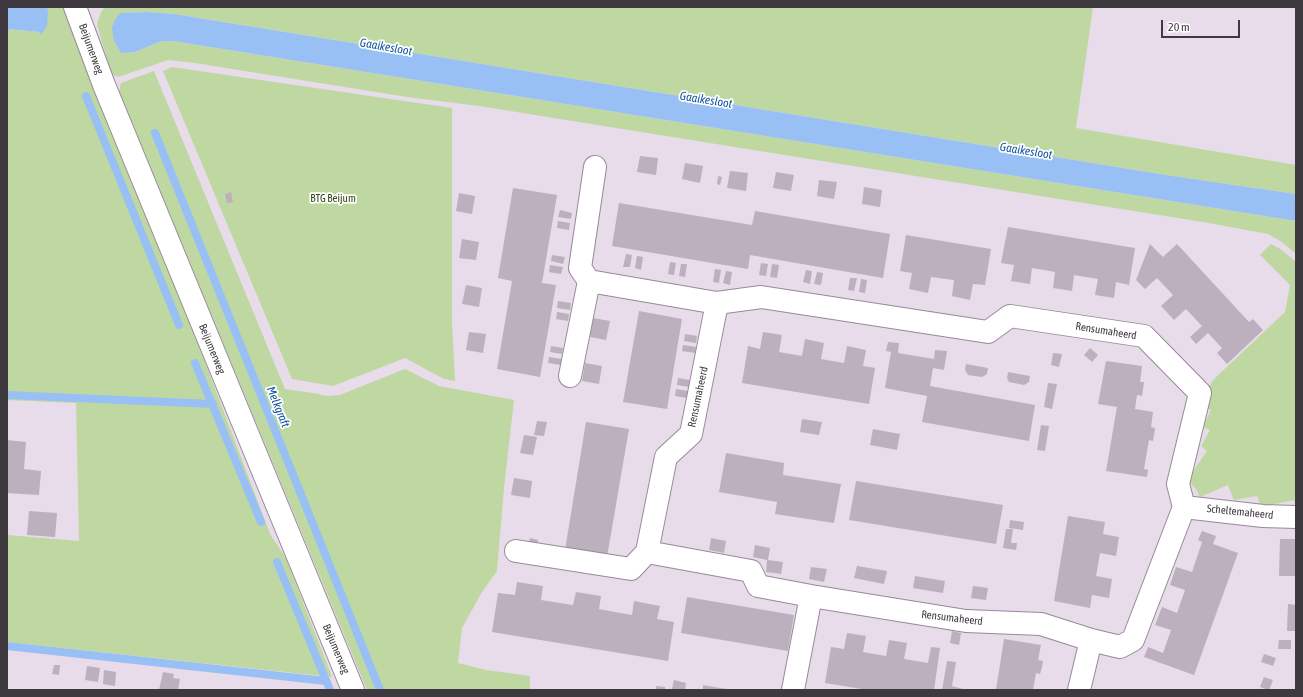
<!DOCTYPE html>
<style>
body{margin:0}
#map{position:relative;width:1303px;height:697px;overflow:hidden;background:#e8dbea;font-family:"Asap Condensed",sans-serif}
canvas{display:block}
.frame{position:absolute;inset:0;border:8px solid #3e393f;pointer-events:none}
.scale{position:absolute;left:1161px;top:20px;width:79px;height:18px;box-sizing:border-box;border:2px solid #3e393f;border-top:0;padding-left:5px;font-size:12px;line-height:14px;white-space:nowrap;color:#3e393f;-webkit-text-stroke:3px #fff;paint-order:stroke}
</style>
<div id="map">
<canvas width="1303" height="697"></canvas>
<div class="frame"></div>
<div class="scale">20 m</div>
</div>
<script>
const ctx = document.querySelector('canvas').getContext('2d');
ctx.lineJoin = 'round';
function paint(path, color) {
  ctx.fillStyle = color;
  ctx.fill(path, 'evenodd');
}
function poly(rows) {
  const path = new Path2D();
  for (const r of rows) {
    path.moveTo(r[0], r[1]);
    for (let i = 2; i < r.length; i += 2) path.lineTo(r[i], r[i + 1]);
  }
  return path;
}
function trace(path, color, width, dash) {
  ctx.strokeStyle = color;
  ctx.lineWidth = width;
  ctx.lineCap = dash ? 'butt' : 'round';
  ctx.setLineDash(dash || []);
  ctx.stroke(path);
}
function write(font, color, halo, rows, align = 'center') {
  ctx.font = font + ' "Asap Condensed",sans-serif';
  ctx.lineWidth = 3.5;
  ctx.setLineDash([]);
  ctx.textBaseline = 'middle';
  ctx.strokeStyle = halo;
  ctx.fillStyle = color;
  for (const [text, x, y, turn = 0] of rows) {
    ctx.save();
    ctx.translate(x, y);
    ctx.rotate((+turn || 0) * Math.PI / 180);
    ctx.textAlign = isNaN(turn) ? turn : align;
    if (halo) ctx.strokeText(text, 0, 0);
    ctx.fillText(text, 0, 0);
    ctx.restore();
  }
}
paint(poly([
 [47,7,67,7,128,167,196,338,270,534,286,558,332,677,7,642,7,535,79,541,76,403,7,400,7,30,9,30,9,29,40,32,40,34,47,9],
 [105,7,1093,7,1076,128,1296,165,1296,194,1166,175,174,14,146,12,120,13,135,52,159,42,166,41,173,41,1296,221,1296,254,1282,242,1268,234,1209,223,479,106,407,97,195,63,168,60,118,77,111,74,97,24,101,12],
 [172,67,452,108,452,324,455,381,444,379,405,358,333,386,292,379,163,71],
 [154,71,285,389,313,393,327,396,340,395,405,369,439,386,514,400,504,488,497,571,482,592,462,628,458,663,486,670,530,676,530,690,367,690,119,92,121,83],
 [1271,244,1282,250,1296,262,1296,507,1294,500,1261,507,1257,496,1234,500,1228,485,1200,497,1196,489,1187,480,1207,451,1201,446,1210,430,1203,427,1211,410,1203,406,1212,381,1285,312,1290,285,1260,255]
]), '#bfd8a2');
paint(poly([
 [7,7,47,7,48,13,47,26,44,31,40,35,40,32,9,29,9,31,7,30],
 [146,12,174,14,1166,175,1296,194,1296,221,173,41,166,41,159,42,135,52,121,53,114,41,112,28,115,20,120,13]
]), '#98c0f5');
trace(poly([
 [86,96,179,325],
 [155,133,380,690],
 [195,363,261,522],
 [7,395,213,404],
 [277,562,330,690],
 [7,646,326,681]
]), '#98c0f5', 8);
paint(poly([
 [640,156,658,158,656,175,637,172],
 [685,163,703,166,700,183,682,179],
 [730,171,748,173,746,191,727,188],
 [776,172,794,175,791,191,773,188],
 [718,176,722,177,720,185,717,184],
 [819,180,837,182,834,199,817,196],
 [864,187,882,190,880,207,862,204],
 [513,188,557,195,542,283,556,285,540,377,497,369,512,281,498,278],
 [231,192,233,202,227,203,225,194],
 [459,193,475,196,472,214,456,211],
 [619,203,752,225,755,211,890,234,883,278,750,255,748,269,612,246],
 [560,210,572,213,571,219,558,217],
 [558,221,570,223,569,230,557,228],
 [1008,227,1135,248,1129,285,1116,282,1114,298,1095,295,1098,279,1074,275,1072,291,1053,288,1055,272,1044,270,1032,268,1030,284,1011,281,1014,265,1001,263],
 [906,235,991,249,985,285,973,284,970,300,952,296,954,280,931,277,928,293,909,289,912,273,900,271],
 [462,239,479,242,476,260,459,258],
 [1150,244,1163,257,1177,244,1249,322,1253,319,1263,330,1227,364,1217,353,1222,348,1208,333,1196,344,1190,337,1202,326,1186,309,1174,320,1161,306,1173,295,1157,278,1145,289,1136,280],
 [626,254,632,255,630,267,623,267],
 [552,255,565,257,563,264,551,261],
 [637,256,643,257,641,270,635,268],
 [670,262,676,263,674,275,668,274],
 [761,263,768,264,766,276,759,275],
 [681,264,687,264,685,277,679,276],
 [772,264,779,265,777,278,770,277],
 [550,265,563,267,561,274,549,272],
 [715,269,721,270,719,283,713,282],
 [806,270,812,271,810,284,803,282],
 [726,271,732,272,730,285,723,283],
 [817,272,823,273,821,285,814,284],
 [850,278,857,278,854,291,848,290],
 [861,279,867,280,865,293,859,292],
 [466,285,482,288,479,307,462,304],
 [558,301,571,303,570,310,557,308],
 [639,311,682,319,667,409,623,402],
 [557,312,569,314,568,321,556,319],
 [593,318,610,321,606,340,590,337],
 [469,332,486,334,483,353,466,350],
 [763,332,782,335,779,352,802,356,805,339,824,343,821,359,844,363,847,346,866,350,863,366,875,368,869,404,742,383,748,346,760,349],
 [685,334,697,336,696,343,684,341],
 [888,342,899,343,898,353,934,359,935,350,947,351,944,370,933,368,930,386,1035,405,1029,441,922,422,927,396,885,388,891,352,886,351],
 [683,345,696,347,695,353,682,351],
 [551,346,563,348,562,354,550,352],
 [1090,348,1098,355,1092,362,1084,355],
 [1053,353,1062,354,1059,367,1051,365],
 [549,357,562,359,561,365,548,363],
 [1106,361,1142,366,1140,382,1144,382,1142,396,1137,395,1135,409,1153,412,1151,427,1155,428,1153,441,1149,440,1144,469,1148,470,1147,477,1106,471,1117,407,1098,404],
 [585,363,602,366,599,384,582,381],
 [966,364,988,368,987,374,982,377,968,375,965,370],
 [1008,372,1030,376,1029,382,1024,385,1009,382,1007,378],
 [678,378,690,380,689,387,677,385],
 [1048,383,1057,384,1052,409,1044,407],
 [676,389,688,391,687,398,675,396],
 [802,419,822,422,819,435,800,432],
 [537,421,547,422,544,436,534,435],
 [586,422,629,429,607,557,565,550],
 [1041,425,1049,426,1045,451,1037,450],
 [873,429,900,434,897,450,870,445],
 [524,435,537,437,533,455,520,453],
 [7,440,26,442,24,469,41,471,39,495,7,493],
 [726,453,784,463,783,475,841,484,834,523,775,514,777,502,719,492],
 [514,478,532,481,530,498,511,495],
 [856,481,1003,505,996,544,849,520],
 [29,511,57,513,55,537,27,535],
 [1068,516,1105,522,1103,534,1119,537,1116,556,1100,553,1098,565,1096,576,1112,579,1109,598,1092,595,1090,608,1054,601],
 [1010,520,1024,522,1023,530,1009,528],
 [1006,529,1013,529,1011,543,1017,543,1016,550,1003,548],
 [1202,531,1216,536,1213,544,1238,553,1194,675,1144,657,1148,647,1163,653,1171,630,1155,625,1162,607,1177,613,1185,590,1170,585,1176,567,1192,572,1202,542,1198,540],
 [530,538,538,540,537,545,529,543],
 [711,538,726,541,724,553,709,550],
 [1280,539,1296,539,1296,576,1279,576],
 [755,545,770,548,768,560,783,562,781,574,766,572,767,560,753,557],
 [857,566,887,571,884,584,854,578],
 [811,567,827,569,824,582,809,579],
 [915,576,945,581,943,593,913,588],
 [517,582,543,586,541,600,573,605,576,592,601,596,599,609,615,612,632,615,634,601,660,606,657,619,674,622,668,661,492,632,498,593,515,595],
 [973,586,988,588,986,600,971,598],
 [687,597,794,615,788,651,681,633],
 [1288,604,1296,605,1296,631,1287,631],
 [952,631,961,633,959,645,950,643],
 [847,633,866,636,863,652,874,654,886,656,889,640,907,643,904,659,928,663,931,647,940,648,934,690,868,690,825,683,831,647,844,649],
 [1004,639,1041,645,1038,660,1043,661,1042,667,1040,674,1036,673,1033,690,996,690],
 [1279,640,1291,640,1291,649,1278,649],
 [1264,654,1276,658,1273,666,1261,662],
 [947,661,956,662,952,686,963,689,963,690,942,690],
 [54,665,60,665,59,675,52,674],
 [87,666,100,668,98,682,85,680],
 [104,670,116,672,115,686,103,684],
 [163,672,174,674,173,678,180,679,178,690,159,690],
 [1264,677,1273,680,1269,690,1260,687],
 [674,680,686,683,685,690,672,689],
 [703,685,726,689,726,690,703,690],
 [656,686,665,687,665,690,656,690]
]), '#bcafbe');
const minor = poly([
 [75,7,104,85,353,690],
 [589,281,717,303,761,297,988,332,1010,316,1144,336,1200,393,1178,484,1184,507,1133,640,1120,647,1091,640,1041,624,966,621,811,596,758,586,751,571,647,552,666,457,691,434,717,303],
 [570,376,589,281,580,268,595,167],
 [1184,507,1263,516,1296,517],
 [516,551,631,569,647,552],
 [793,690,811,596],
 [1079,690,1091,640]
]);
trace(minor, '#968a99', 24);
trace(minor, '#fff', 22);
write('11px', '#3e393f', '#fff', [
 ["Beijumerweg",91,49,70],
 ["Rensumaheerd",1106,331,9],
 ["Beijumerweg",212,349,68],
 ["Rensumaheerd",698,397,-78],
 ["Scheltemaheerd",1240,512,6],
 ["Rensumaheerd",952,618,7],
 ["Beijumerweg",336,649,67]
]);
write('11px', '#31460f', '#fff', [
 ["BTG Beijum",333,199]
]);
write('italic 12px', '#1355a1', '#fff', [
 ["Gaaikesloot",386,47,10],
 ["Gaaikesloot",706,100,9],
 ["Gaaikesloot",1026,151,9],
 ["Melkgraft",278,407,68]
]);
</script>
